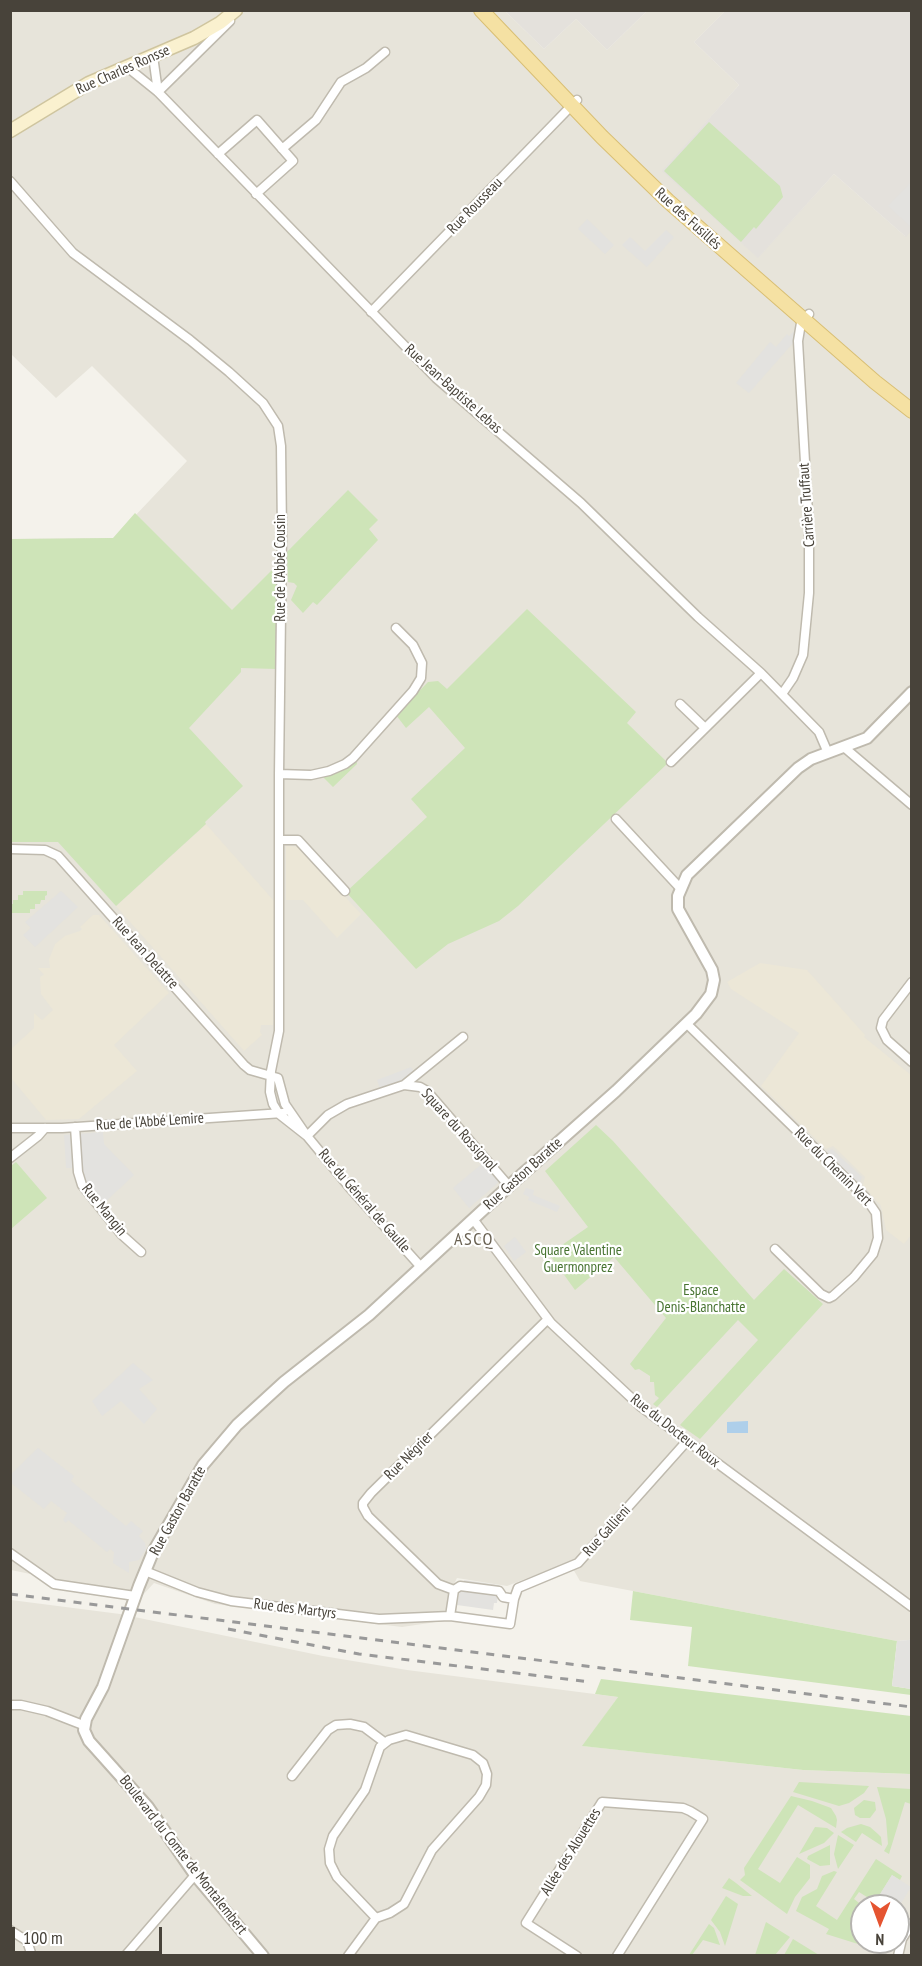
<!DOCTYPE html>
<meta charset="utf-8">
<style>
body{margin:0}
#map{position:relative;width:922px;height:1966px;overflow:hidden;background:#f4f2eb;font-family:"PT Sans Narrow",sans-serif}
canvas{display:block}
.frame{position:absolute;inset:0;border:12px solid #48433a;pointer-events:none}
.north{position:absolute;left:850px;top:1894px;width:60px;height:60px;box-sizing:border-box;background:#fff;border:2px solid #b6b4b0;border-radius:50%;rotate:181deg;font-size:16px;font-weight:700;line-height:24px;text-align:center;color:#48433a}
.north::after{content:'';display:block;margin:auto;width:21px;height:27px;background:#e55431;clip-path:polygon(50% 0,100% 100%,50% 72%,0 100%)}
.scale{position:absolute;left:12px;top:1927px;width:150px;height:27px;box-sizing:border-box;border:3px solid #48433a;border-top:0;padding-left:8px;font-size:18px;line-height:21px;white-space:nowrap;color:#48433a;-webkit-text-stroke:4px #fff;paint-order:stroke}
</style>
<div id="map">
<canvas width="922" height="1966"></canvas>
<div class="frame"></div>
<div class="north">N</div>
<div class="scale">100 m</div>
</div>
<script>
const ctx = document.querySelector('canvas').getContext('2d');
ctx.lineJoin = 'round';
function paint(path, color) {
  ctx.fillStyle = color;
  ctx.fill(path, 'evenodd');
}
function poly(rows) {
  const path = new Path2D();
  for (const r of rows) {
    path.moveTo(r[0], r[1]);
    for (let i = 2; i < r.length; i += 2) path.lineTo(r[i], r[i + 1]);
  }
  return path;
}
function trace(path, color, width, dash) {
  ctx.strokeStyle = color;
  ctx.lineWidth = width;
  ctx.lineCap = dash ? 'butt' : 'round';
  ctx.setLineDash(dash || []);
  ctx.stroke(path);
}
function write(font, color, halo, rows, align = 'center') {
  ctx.font = font + ' "PT Sans Narrow",sans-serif';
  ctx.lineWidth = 4.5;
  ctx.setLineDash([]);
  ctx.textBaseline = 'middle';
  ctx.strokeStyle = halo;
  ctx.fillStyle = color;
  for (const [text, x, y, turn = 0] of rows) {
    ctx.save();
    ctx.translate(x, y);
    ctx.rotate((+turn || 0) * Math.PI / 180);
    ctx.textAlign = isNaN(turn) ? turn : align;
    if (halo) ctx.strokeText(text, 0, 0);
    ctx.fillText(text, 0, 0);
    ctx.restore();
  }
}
paint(poly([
 [11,11,505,11,544,49,576,19,607,50,647,11,725,11,694,42,739,85,663,171,758,257,834,174,905,236,911,230,912,1637,909,1640,897,1641,580,1581,569,1562,507,1586,457,1578,450,1592,443,1621,402,1627,215,1604,154,1583,141,1597,11,1570,10,539,114,538,187,461,92,366,56,398,11,354],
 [11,1600,120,1614,323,1656,407,1670,618,1697,583,1746,803,1770,911,1774,911,1955,11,1956],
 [862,1906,898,1906,898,1942,862,1942]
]), '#e7e4da');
paint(poly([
 [505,11,647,11,607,50,576,19,544,49],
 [725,11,911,11,912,230,906,237,834,174,758,258,662,171,739,85,694,42]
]), '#e4e1dc');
paint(poly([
 [206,824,274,901,273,1025,261,1025,260,1032,262,1035,244,1051,116,906],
 [286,846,299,847,361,914,337,938,303,900,286,900],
 [93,915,99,915,169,993,114,1045,137,1071,79,1119,46,1120,11,1078,11,1049,34,1028,34,1013,42,1020,53,1010,41,994,40,978,41,976,44,975,38,968,50,968,49,959,55,944,65,936,80,931,82,929,80,927],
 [760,963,807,970,865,1035,864,1037,911,1075,912,1234,904,1244,886,1230,881,1206,863,1185,865,1177,833,1146,826,1149,761,1086,799,1033,731,989,727,982]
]), '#ece7d7');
paint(poly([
 [709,122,780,186,783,197,756,229,754,227,741,242,664,171],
 [348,490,378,520,369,529,378,540,317,605,313,602,303,613,291,600,297,586,294,583,288,582,287,552],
 [135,513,232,610,276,566,276,669,241,668,241,672,189,728,243,786,205,822,206,824,116,906,58,842,11,842,11,539,113,538],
 [527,609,636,712,627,723,668,763,518,906,499,921,448,944,416,969,346,892,427,817,411,799,465,748,429,707,406,728,396,715,428,682,438,681,447,689],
 [356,760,357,764,333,787,323,777,336,773],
 [23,891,47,891,47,895,45,896,45,900,41,900,40,904,35,904,35,909,30,909,30,913,11,913,11,904,13,904,13,900,18,900,18,895,23,895],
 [596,1125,613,1141,754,1300,784,1269,823,1304,700,1439,680,1425,758,1340,738,1320,657,1407,653,1404,659,1398,655,1395,654,1382,650,1382,650,1376,639,1369,635,1370,630,1364,666,1318,614,1257,575,1290,549,1254,588,1227,545,1171],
 [16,1162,47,1198,11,1229,11,1166],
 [633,1591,897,1641,892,1686,911,1689,911,1695,688,1666,692,1627,630,1620],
 [601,1679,911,1716,911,1774,803,1770,582,1746,618,1697,595,1694],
 [799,1782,869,1786,864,1793,849,1803,839,1806,793,1792],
 [877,1787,911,1789,911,1804,905,1802,889,1854,884,1851,888,1844,886,1819],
 [791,1796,812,1801,831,1808,836,1816,837,1820,836,1828,798,1805,758,1869,780,1883,797,1857,810,1865,810,1878,795,1897,787,1914,740,1880,745,1875,744,1868],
 [864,1800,875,1802,876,1810,870,1818,860,1818,855,1815,854,1808],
 [861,1824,870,1827,878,1834,881,1837,882,1846,862,1833,856,1842,841,1832,847,1828],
 [815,1827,827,1828,834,1833,824,1843,799,1854],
 [838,1835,854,1845,838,1869,834,1854],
 [830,1845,830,1865,820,1866,807,1859,808,1856],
 [876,1859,902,1876,900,1880,892,1875,877,1899,883,1903,881,1906,859,1892,854,1899,863,1906,862,1922,856,1932,862,1936,862,1942,871,1942,876,1945,874,1949,826,1934,829,1929,796,1911,802,1897,817,1889,822,1876,834,1871,837,1872,816,1906,837,1920],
 [729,1878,736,1883,752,1896,743,1896,722,1888],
 [726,1896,738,1904,725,1946,720,1932,711,1920],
 [766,1922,790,1937,775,1955,755,1955],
 [709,1924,714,1928,720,1945,703,1940,692,1955,689,1955],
 [793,1939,819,1955,784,1955]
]), '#cee4b8');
paint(poly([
 [911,182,912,226,911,227,888,206],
 [587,219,614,245,605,254,578,229],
 [666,230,674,237,647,267,622,245,630,237,645,251],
 [794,331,793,343,749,393,736,383,770,342,776,347,787,334,789,336],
 [61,891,78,907,35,947,23,935,31,928,25,922],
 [411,1067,415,1074,405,1080,380,1088,377,1080],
 [103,1132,104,1144,134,1175,103,1204,76,1179,74,1168,66,1168,64,1135],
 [832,1149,862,1177,859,1185,825,1152],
 [484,1162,500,1181,469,1208,453,1188],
 [526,1188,534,1190,533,1195,560,1206,557,1212,528,1200,529,1197,523,1194],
 [515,1237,526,1252,514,1261,504,1246],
 [133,1363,153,1380,139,1389,157,1409,144,1424,121,1401,102,1416,92,1401],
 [38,1448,74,1476,71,1481,126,1526,131,1521,143,1531,139,1536,145,1543,146,1549,139,1560,129,1562,129,1573,113,1563,114,1552,110,1549,107,1552,68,1520,66,1523,63,1520,67,1513,51,1501,44,1509,11,1483,11,1474],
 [464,1580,499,1585,497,1603,494,1603,493,1610,457,1605,460,1586,463,1586],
 [911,1637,911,1689,892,1686,897,1641,909,1640],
 [892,1875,911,1887,898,1908,898,1906,888,1906,877,1899]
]), '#e3e2df');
paint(poly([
 [748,1421,748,1433,727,1433,727,1422]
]), '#aecfea');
const minor = poly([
 [153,56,158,92],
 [127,67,158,92,436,378,581,503,698,617,761,673,819,732,828,753],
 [158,92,230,21],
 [282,149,316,120,341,82,366,68,385,52],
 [218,154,257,120,293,161,256,194],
 [10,181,73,253,190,340,229,372,263,403,278,426,281,446,282,533,279,774,279,1031,271,1071,270,1092,273,1104,279,1114,307,1136],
 [371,312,577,100],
 [782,694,793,678,803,655,809,593,809,531,798,341,801,323,809,314],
 [680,704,704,727],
 [845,748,912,805],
 [671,762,761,673],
 [279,774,311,775,329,771,345,764,353,758,413,691,421,678,422,663,413,645,396,628],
 [616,819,680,888],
 [279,840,298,840,345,891],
 [10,849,45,850,58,856,244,1065,250,1070,278,1078,285,1104,307,1136,350,1188,421,1267],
 [912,982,883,1020,881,1028,887,1040,912,1062],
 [687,1024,865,1197,876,1213,878,1238,873,1254,854,1277,833,1296,829,1298,821,1294,775,1249],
 [404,1085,463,1037],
 [75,1127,78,1172,82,1185,122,1235,141,1252],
 [10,1128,62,1128,283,1113],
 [307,1136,328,1115,347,1104,404,1085,420,1087,427,1091,509,1186],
 [10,1158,38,1136,45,1128],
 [473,1219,551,1323,640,1406,912,1607],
 [10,1553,54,1584,135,1596],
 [145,1571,197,1592,231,1601,379,1619,450,1616,510,1624,514,1599,518,1588,578,1563,687,1441],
 [454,1590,438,1584,368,1516,363,1507,363,1503,371,1493,548,1319],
 [450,1616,454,1590,460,1586,499,1591,503,1597,514,1599],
 [10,1705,21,1705,47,1711,83,1725],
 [292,1776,328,1730,336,1725,350,1724,364,1727,384,1742],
 [10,1930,27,1941,32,1956],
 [125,1956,195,1875],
 [348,1956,376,1918,390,1913,404,1904,432,1850,479,1797,486,1785,487,1774,483,1763,473,1755,406,1735,389,1740,380,1747,365,1790,333,1836,329,1849,330,1863,337,1877,376,1918],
 [577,1956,526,1923,602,1802,683,1808,690,1811,703,1819,617,1956],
 [898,1956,902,1939,912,1923]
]);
const tertiary = poly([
 [263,1956,195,1875,148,1807,89,1741,84,1730,86,1719,103,1687,139,1586,153,1552,203,1465,237,1425,284,1382,369,1315,509,1186,616,1091,696,1014,711,994,714,980,712,970,678,909,678,896,687,875,798,768,811,759,867,738,912,692]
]);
const secondary = poly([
 [10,131,89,83,194,38,220,23,236,10]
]);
const primary = poly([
 [481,10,602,137,668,201,875,382,912,411]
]);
trace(minor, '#bfbaae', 11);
trace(tertiary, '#bfbaae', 14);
trace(secondary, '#cfc59f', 15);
trace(primary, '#d9bf74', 16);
trace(minor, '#fff', 8);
trace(tertiary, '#fff', 10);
trace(secondary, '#faf1cf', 12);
trace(primary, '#f5e1a3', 14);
trace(poly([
 [10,1594,912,1707],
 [228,1629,359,1654,590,1682]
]), '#999', 3, [8, 8]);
write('15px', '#48433a', '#fff', [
 ["Rue Charles Ronsse",123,70,-24],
 ["Rue Rousseau",475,206,-46],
 ["Rue des Fusillés",688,219,42],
 ["Rue Jean-Baptiste Lebas",453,389,42],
 ["Carrière Truffaut",807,505,-94],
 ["Rue de l'Abbé Cousin",281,568,-90],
 ["Rue Jean Delattre",145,953,48],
 ["Rue de l'Abbé Lemire",150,1122,-4],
 ["Square du Rossignol",459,1130,48],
 ["Rue du Chemin Vert",833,1167,45],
 ["Rue Gaston Baratte",523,1174,-42],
 ["Rue du Général de Gaulle",364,1201,49],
 ["Rue Mangin",104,1210,51],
 ["Rue du Docteur Roux",675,1431,38],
 ["Rue Négrier",409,1456,-45],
 ["Rue Gaston Baratte",178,1511,-61],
 ["Rue Gallieni",607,1531,-48],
 ["Rue des Martyrs",295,1609,7],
 ["Allée des Alouettes",571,1852,-58],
 ["Boulevard du Comte de Montalembert",183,1855,52]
]);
write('15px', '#487432', '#fff', [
 ["Square Valentine",578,1251],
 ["Guermonprez",578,1268],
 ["Espace",701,1291],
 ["Denis-Blanchatte",701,1308]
]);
ctx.letterSpacing = '1.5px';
write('18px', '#696152', '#fff', [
 ["ASCQ",474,1240]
]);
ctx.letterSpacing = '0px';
</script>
